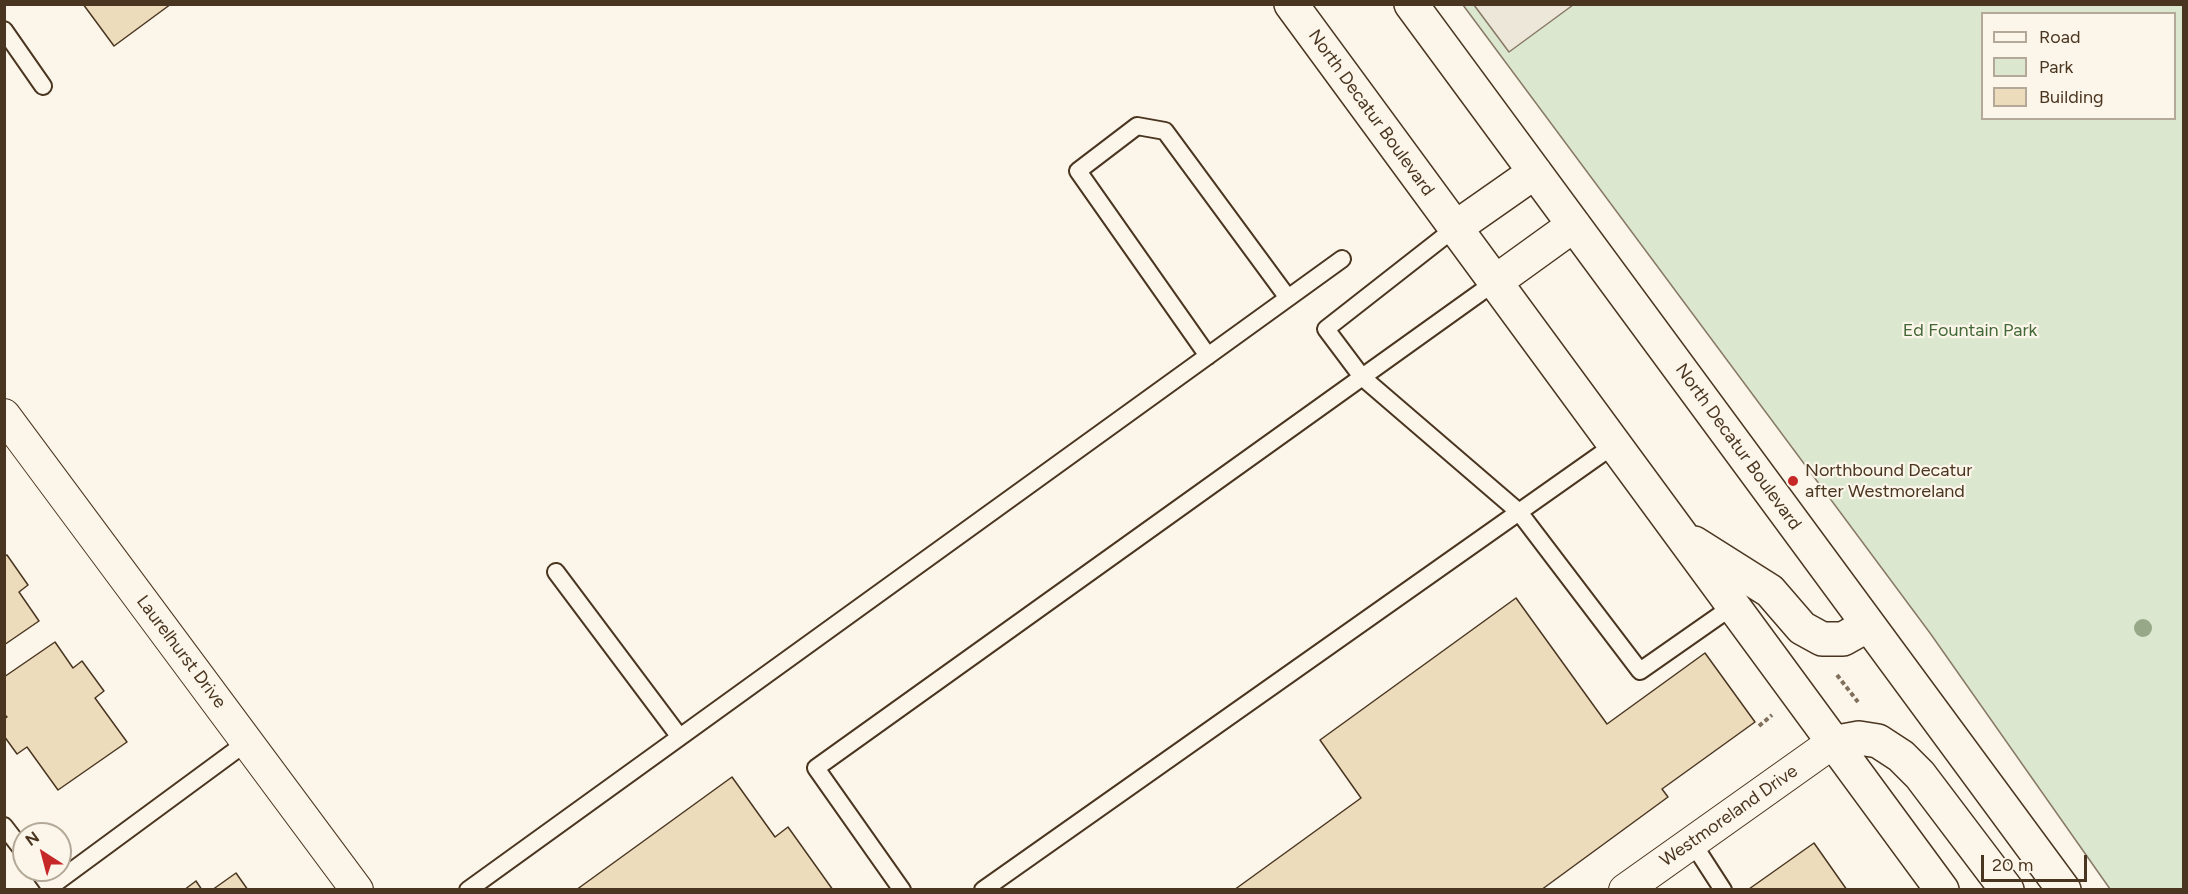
<!DOCTYPE html>
<style>
body{margin:0}
#map{position:relative;width:2188px;height:894px;overflow:hidden;background:#fbf6e9;font-family:Figtree,sans-serif}
canvas{display:block}
.frame{position:absolute;inset:0;border:6px solid #4a3520;pointer-events:none}
.legend{position:absolute;left:1981px;top:12px;width:195px;height:108px;box-sizing:border-box;background:#fbf6e9;border:2px solid #b4a999;margin:0;padding:8px 10px;list-style:none;font-size:18px;color:#4a3520}
.legend li{display:flex;align-items:center;gap:12px;height:30px}
.legend b{width:30px;border:2px solid #b4a999}
.north{position:absolute;left:12px;top:822px;width:60px;height:60px;box-sizing:border-box;background:#fbf6e9;border:2px solid #b4a999;border-radius:50%;rotate:324deg;font-size:16px;font-weight:700;line-height:24px;text-align:center;color:#4a3520}
.north::after{content:'';display:block;margin:auto;width:21px;height:27px;background:#c62828;clip-path:polygon(50% 0,100% 100%,50% 72%,0 100%)}
.scale{position:absolute;left:1981px;top:855px;width:106px;height:27px;box-sizing:border-box;border:3px solid #4a3520;border-top:0;padding-left:8px;font-size:18px;line-height:21px;white-space:nowrap;color:#4a3520;-webkit-text-stroke:4px #fbf6e9;paint-order:stroke}
</style>
<div id="map">
<canvas width="2188" height="894"></canvas>
<div class="frame"></div>
<ul class="legend">
<li><b style="height:8px;background:#fbf6e9"></b>Road</li>
<li><b style="height:16px;background:#dce7d0"></b>Park</li>
<li><b style="height:16px;background:#ecdcbc"></b>Building</li>
</ul>
<div class="north">N</div>
<div class="scale">20 m</div>
</div>
<script>
const ctx = document.querySelector('canvas').getContext('2d');
ctx.lineJoin = 'round';
function paint(path, color) {
  ctx.fillStyle = color;
  ctx.fill(path, 'evenodd');
}
function poly(rows) {
  const path = new Path2D();
  for (const r of rows) {
    path.moveTo(r[0], r[1]);
    for (let i = 2; i < r.length; i += 2) path.lineTo(r[i], r[i + 1]);
  }
  return path;
}
function trace(path, color, width, dash) {
  ctx.strokeStyle = color;
  ctx.lineWidth = width;
  ctx.lineCap = dash ? 'butt' : 'round';
  ctx.setLineDash(dash || []);
  ctx.stroke(path);
}
function write(font, color, halo, rows, align = 'center') {
  ctx.font = font + ' Figtree,sans-serif';
  ctx.lineWidth = 4.5;
  ctx.setLineDash([]);
  ctx.textBaseline = 'middle';
  ctx.strokeStyle = halo;
  ctx.fillStyle = color;
  for (const [text, x, y, turn = 0] of rows) {
    ctx.save();
    ctx.translate(x, y);
    ctx.rotate((+turn || 0) * Math.PI / 180);
    ctx.textAlign = isNaN(turn) ? turn : align;
    if (halo) ctx.strokeText(text, 0, 0);
    ctx.fillText(text, 0, 0);
    ctx.restore();
  }
}
const green = poly([
 [1463,5,2183,5,2183,889,2110,889,1930,633,1463,5],
 [1982,14,2174,14,2174,118,1982,118,1982,14]
]);
paint(green, '#dce7d0');
trace(green, '#887966', 1.5);
const parking = poly([
 [1474,5,1573,5,1509,52,1474,5]
]);
paint(parking, '#ede7d9');
trace(parking, '#887966', 1.5);
const building = poly([
 [83,4,171,4,114,46,83,4],
 [7,555,28,585,19,592,39,621,4,645,4,556,7,555],
 [1516,598,1607,724,1705,653,1755,722,1662,789,1668,797,1541,890,1234,890,1361,798,1320,740,1516,598],
 [55,642,73,668,82,661,104,691,95,698,127,742,58,790,27,747,17,754,4,736,4,719,7,717,4,714,4,677,55,642],
 [732,777,775,837,788,827,833,890,576,890,732,777],
 [1814,843,1847,890,1750,890,1749,889,1814,843],
 [236,873,248,890,212,890,236,873],
 [196,881,202,890,184,890,196,881]
]);
paint(building, '#ecdcbc');
trace(building, '#4a3520', 1.5);
const service = poly([
 [4,30,43,86],
 [1455,228,1326,329,1362,377,1519,512,1640,671,1733,606],
 [1208,356,1078,171,1137,126,1165,131,1288,298],
 [556,572,679,736],
 [4,826,24,852],
 [1692,842,1723,890],
 [38,870,52,890],
 [50,887,247,742],
 [468,890,1342,259],
 [902,890,816,768,1495,282],
 [983,890,1614,445]
]);
const minor = poly([
 [4,415,357,890],
 [1625,890,1832,743]
]);
const primary = poly([
 [1291,4,1942,890],
 [1411,4,2064,890],
 [1455,228,1535,172],
 [1495,282,1574,225],
 [1694,543,1770,591,1802,628,1822,639,1843,639,1868,625],
 [1832,743,1859,738,1878,741,1901,756,1920,775,2007,890]
]);
trace(service, '#4a3520', 20);
trace(minor, '#4a3520', 34);
trace(primary, '#4a3520', 36);
trace(poly([
 [1837,675,1858,702],
 [1759,726,1772,715]
]), '#7f6f5c', 4, [4.5, 3]);
trace(service, '#fbf6e9', 16);
trace(minor, '#fbf6e9', 32);
trace(primary, '#fbf6e9', 33);
ctx.fillStyle = '#96a887';
for (const [x, y] of [
 [2143,628]
]) {
  ctx.beginPath();
  ctx.arc(x, y, 9, 0, 2 * Math.PI);
  ctx.fill();
}
for (const [x, y, r, color] of [
 [1793,481,6,"#c62828"]
]) {
  const dot = new Path2D();
  dot.arc(x, y, r, 0, 2 * Math.PI);
  ctx.fillStyle = color;
  ctx.fill(dot);
  trace(dot, '#fbf6e9', 2);
}
write('18px', '#4a3520', '#fbf6e9', [
 ["North Decatur Boulevard",1371,113,54],
 ["North Decatur Boulevard",1738,447,54],
 ["Laurelhurst Drive",181,652,53],
 ["Westmoreland Drive",1729,816,-35]
]);
write('18px', '#436837', '#fbf6e9', [
 ["Ed Fountain Park",1970,331]
]);
write('18px', '#4a3520', '#fbf6e9', [
 ["Northbound Decatur",1805,471],
 ["after Westmoreland",1805,492]
], 'left');
</script>
